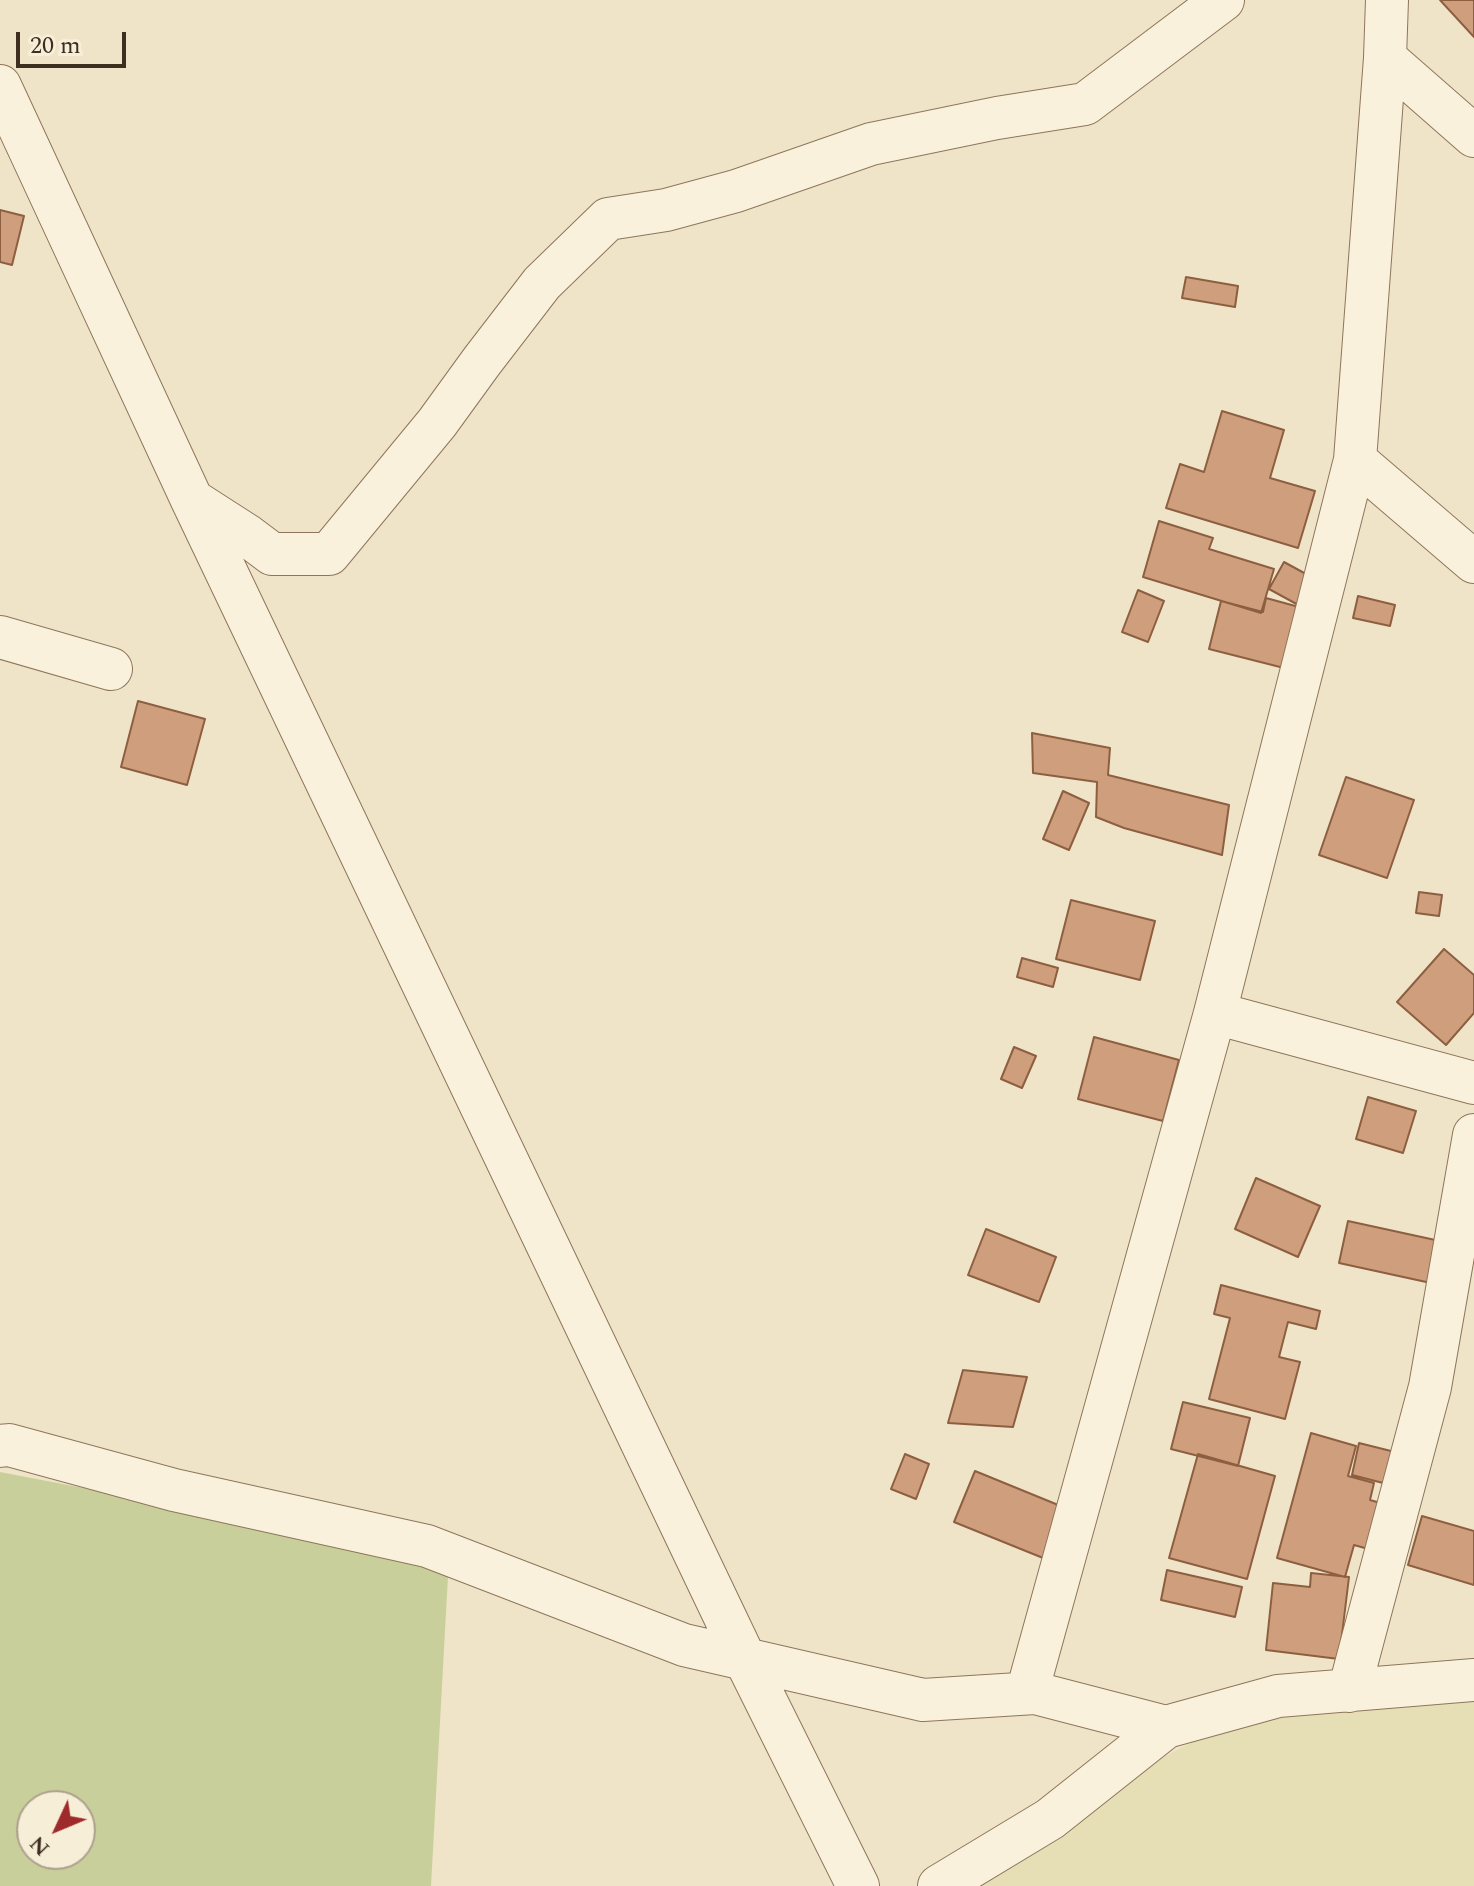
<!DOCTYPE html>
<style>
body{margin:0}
#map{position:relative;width:1474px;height:1886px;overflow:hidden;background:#f0e4c8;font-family:Spectral,serif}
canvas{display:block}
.north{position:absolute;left:16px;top:1790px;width:80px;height:80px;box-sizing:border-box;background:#f7eed8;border:2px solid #ada18e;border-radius:50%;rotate:226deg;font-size:22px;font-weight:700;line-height:32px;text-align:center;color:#3d2e20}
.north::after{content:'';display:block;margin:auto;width:28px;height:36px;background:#9e2a2b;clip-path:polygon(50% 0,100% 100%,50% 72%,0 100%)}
.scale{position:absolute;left:16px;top:32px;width:110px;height:36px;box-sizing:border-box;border:4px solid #3d2e20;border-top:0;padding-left:10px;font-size:24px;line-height:28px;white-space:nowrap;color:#3d2e20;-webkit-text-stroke:6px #f7eed8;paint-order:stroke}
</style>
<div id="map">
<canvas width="1474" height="1886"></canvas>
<div class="north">N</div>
<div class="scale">20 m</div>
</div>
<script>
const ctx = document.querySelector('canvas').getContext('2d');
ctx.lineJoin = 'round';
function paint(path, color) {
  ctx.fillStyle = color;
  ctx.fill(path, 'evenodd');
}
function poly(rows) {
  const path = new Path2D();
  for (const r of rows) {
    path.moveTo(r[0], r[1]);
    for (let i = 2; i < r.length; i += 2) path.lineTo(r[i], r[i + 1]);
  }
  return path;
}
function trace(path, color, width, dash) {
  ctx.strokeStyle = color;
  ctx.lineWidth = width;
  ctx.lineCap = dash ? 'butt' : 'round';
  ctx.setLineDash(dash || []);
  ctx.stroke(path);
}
paint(poly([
 [1474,1675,1474,1886,924,1886,1278,1696]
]), '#e6deb5');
paint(poly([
 [0,1472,449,1558,431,1886,0,1886],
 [32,1806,80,1806,80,1854,32,1854]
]), '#c9cf9b');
const building = poly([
 [1440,0,1474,0,1474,37,1440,0],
 [0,210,24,216,12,265,0,262,0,210],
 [1186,277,1238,286,1235,307,1182,298,1186,277],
 [1222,411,1284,430,1270,478,1315,491,1298,548,1166,508,1180,464,1204,472,1222,411],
 [1159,521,1213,538,1209,549,1274,569,1261,613,1143,577,1159,521],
 [1284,562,1317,580,1302,607,1269,589,1284,562],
 [1138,590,1164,601,1148,642,1122,632,1138,590],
 [1358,596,1395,605,1390,626,1353,618,1358,596],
 [1266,598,1299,607,1284,668,1209,649,1221,601,1263,612,1266,598],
 [138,701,205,719,187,785,121,767,138,701],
 [1032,733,1110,748,1108,775,1229,805,1222,855,1124,828,1096,817,1097,782,1033,773,1032,733],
 [1346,777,1414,800,1387,878,1319,855,1346,777],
 [1063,791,1089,803,1069,850,1043,839,1063,791],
 [1419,892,1442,895,1439,916,1416,913,1419,892],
 [1071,900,1155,921,1140,980,1056,959,1071,900],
 [1444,949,1474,975,1474,1013,1446,1045,1397,1002,1444,949],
 [1022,958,1058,968,1053,987,1017,977,1022,958],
 [1094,1037,1179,1060,1163,1121,1078,1099,1094,1037],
 [1014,1047,1036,1056,1022,1088,1001,1079,1014,1047],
 [1368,1097,1416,1111,1403,1153,1356,1139,1368,1097],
 [1256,1178,1320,1206,1298,1257,1235,1229,1256,1178],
 [1348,1221,1449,1243,1440,1285,1339,1263,1348,1221],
 [986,1229,1056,1257,1039,1302,968,1275,986,1229],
 [1221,1285,1320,1311,1316,1329,1288,1322,1279,1357,1300,1362,1285,1419,1209,1399,1230,1318,1214,1314,1221,1285],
 [963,1370,1027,1377,1013,1427,948,1423,963,1370],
 [1183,1402,1250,1418,1238,1466,1171,1449,1183,1402],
 [1311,1433,1356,1446,1348,1476,1374,1483,1370,1500,1384,1504,1372,1550,1354,1545,1345,1577,1277,1558,1311,1433],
 [1359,1443,1395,1452,1387,1484,1352,1475,1359,1443],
 [905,1454,929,1464,916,1499,891,1489,905,1454],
 [1198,1454,1275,1476,1247,1579,1169,1558,1198,1454],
 [975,1471,1068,1509,1048,1560,954,1522,975,1471],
 [1422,1516,1474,1531,1474,1585,1408,1565,1422,1516],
 [1167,1570,1242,1587,1235,1617,1161,1600,1167,1570],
 [1311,1573,1349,1577,1339,1659,1266,1650,1273,1583,1310,1587,1311,1573]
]);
paint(building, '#cf9f7d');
trace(building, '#8d5f41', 2);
const minor = poly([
 [1385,58,1474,136],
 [0,86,192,500,745,1659,858,1886],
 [1355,460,1474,562],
 [192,500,248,536,272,554,329,554,437,423,482,361,542,283,608,219,666,210,736,191,871,144,997,118,1085,104,1223,0],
 [0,637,111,669],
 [1215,1013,1474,1083],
 [0,1446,9,1445,174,1490,427,1546,684,1645,923,1700,1035,1693,1166,1727],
 [1349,1691,1430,1387,1474,1135],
 [1035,1693,1031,1678,1215,1013,1355,460,1385,58,1387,0],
 [939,1886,1050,1819,1166,1727,1278,1696,1474,1680]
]);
trace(minor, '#8d765c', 44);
trace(minor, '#faf1dc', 42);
</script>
